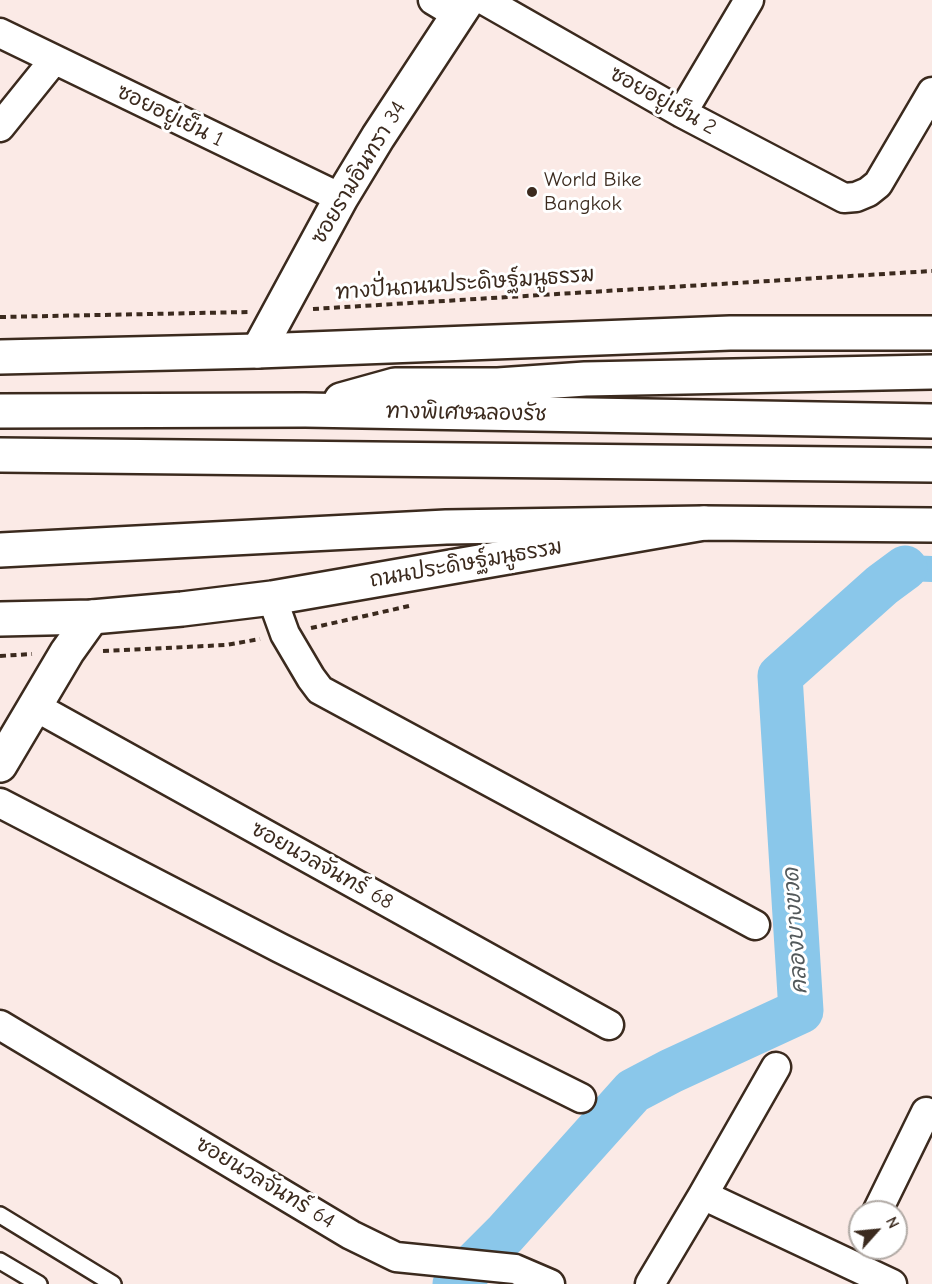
<!DOCTYPE html>
<meta charset="utf-8">
<style>
body{margin:0}
#map{position:relative;width:932px;height:1284px;overflow:hidden;background:#fbeae6;font-family:"Comic Neue",sans-serif}
canvas{display:block}
.north{position:absolute;left:848px;top:1200px;width:60px;height:60px;box-sizing:border-box;background:#fff;border:2px solid #b1aaa5;border-radius:50%;rotate:63deg;font-size:16px;font-weight:700;line-height:24px;text-align:center;color:#3b2a1e}
.north::after{content:'';display:block;margin:auto;width:21px;height:27px;background:#3b2a1e;clip-path:polygon(50% 0,100% 100%,50% 72%,0 100%)}
</style>
<div id="map">
<canvas width="932" height="1284"></canvas>
<div class="north">N</div>
</div>
<script>
const ctx = document.querySelector('canvas').getContext('2d');
ctx.lineJoin = 'round';
function poly(rows) {
  const path = new Path2D();
  for (const r of rows) {
    path.moveTo(r[0], r[1]);
    for (let i = 2; i < r.length; i += 2) path.lineTo(r[i], r[i + 1]);
  }
  return path;
}
function trace(path, color, width, dash) {
  ctx.strokeStyle = color;
  ctx.lineWidth = width;
  ctx.lineCap = dash ? 'butt' : 'round';
  ctx.setLineDash(dash || []);
  ctx.stroke(path);
}
function write(font, color, halo, rows, align = 'center') {
  ctx.font = font + ' "Comic Neue","Playpen Sans Thai",sans-serif';
  ctx.lineWidth = 6;
  ctx.setLineDash([]);
  ctx.textBaseline = 'middle';
  ctx.strokeStyle = halo;
  ctx.fillStyle = color;
  for (const [text, x, y, turn = 0] of rows) {
    ctx.save();
    ctx.translate(x, y);
    ctx.rotate((+turn || 0) * Math.PI / 180);
    ctx.textAlign = isNaN(turn) ? turn : align;
    if (halo) ctx.strokeText(text, 0, 0);
    ctx.fillText(text, 0, 0);
    ctx.restore();
  }
}
trace(poly([
 [905,568,932,569]
]), '#8ac7ea', 26);
trace(poly([
 [455,1284,505,1234,633,1091,671,1071,801,1011,780,676,882,585,905,568]
]), '#8ac7ea', 45);
const service = poly([
 [0,1215,113,1284],
 [0,1261,39,1284]
]);
const minor = poly([
 [433,0,458,15],
 [484,0,682,113,844,198,856,197,868,192,878,184,932,92],
 [0,33,341,198],
 [682,113,749,0],
 [0,127,54,60],
 [272,598,285,634,311,678,320,690,755,925],
 [36,707,609,1025],
 [0,803,280,948,581,1098],
 [0,1025,351,1235,396,1257,515,1269,550,1284],
 [703,1195,892,1284],
 [877,1212,926,1112],
 [650,1284,703,1195,776,1067]
]);
const tertiary = poly([
 [258,351,341,198,378,137,468,0]
]);
const secondary = poly([
 [0,765,67,652,92,617]
]);
const primary = poly([
 [0,357,258,351,730,333,932,333],
 [0,619,92,617,182,609,272,598,704,523,932,525]
]);
const motorway = poly([
 [341,400,395,385,498,385,585,379,932,372],
 [0,411,305,410,932,421],
 [0,455,932,465],
 [0,550,446,527,704,523]
]);
trace(service, '#3b2a1e', 20);
trace(minor, '#3b2a1e', 33);
trace(tertiary, '#3b2a1e', 38);
trace(secondary, '#3b2a1e', 38);
trace(primary, '#3b2a1e', 38);
trace(motorway, '#3b2a1e', 38);
trace(poly([
 [313,309,932,271],
 [0,317,249,312],
 [311,628,409,606],
 [103,651,226,645,260,639],
 [0,656,32,654]
]), '#3b2a1e', 4, [6, 4.5]);
trace(service, '#fff', 15);
trace(minor, '#fff', 28);
trace(tertiary, '#fff', 33);
trace(secondary, '#fff', 33);
trace(primary, '#fff', 33);
trace(motorway, '#fff', 33);
for (const [x, y, r, color] of [
 [532,192,6,"#3b2a1e"]
]) {
  const dot = new Path2D();
  dot.arc(x, y, r, 0, 2 * Math.PI);
  ctx.fillStyle = color;
  ctx.fill(dot);
  trace(dot, '#fff', 2);
}
write('21px', '#3b2a1e', '#fff', [
 ["ซอยอยู่เย็น 2",663,101,29],
 ["ซอยอยู่เย็น 1",170,116,26],
 ["ซอยรามอินทรา 34",359,173,-59],
 ["ทางปั่นถนนประดิษฐ์มนูธรรม",465,284,-4],
 ["ทางพิเศษฉลองรัช",466,413,1],
 ["ถนนประดิษฐ์มนูธรรม",466,564,-10],
 ["ซอยนวลจันทร์ 68",322,866,29],
 ["ซอยนวลจันทร์ 64",265,1183,31]
]);
write('21px', '#3b2a1e', '#fff', [
 ["World Bike",544,180],
 ["Bangkok",544,204]
], 'left');
write('italic 22px', '#53595b', '#fff', [
 ["คลองบางขวด",796,931,-94]
]);
</script>
